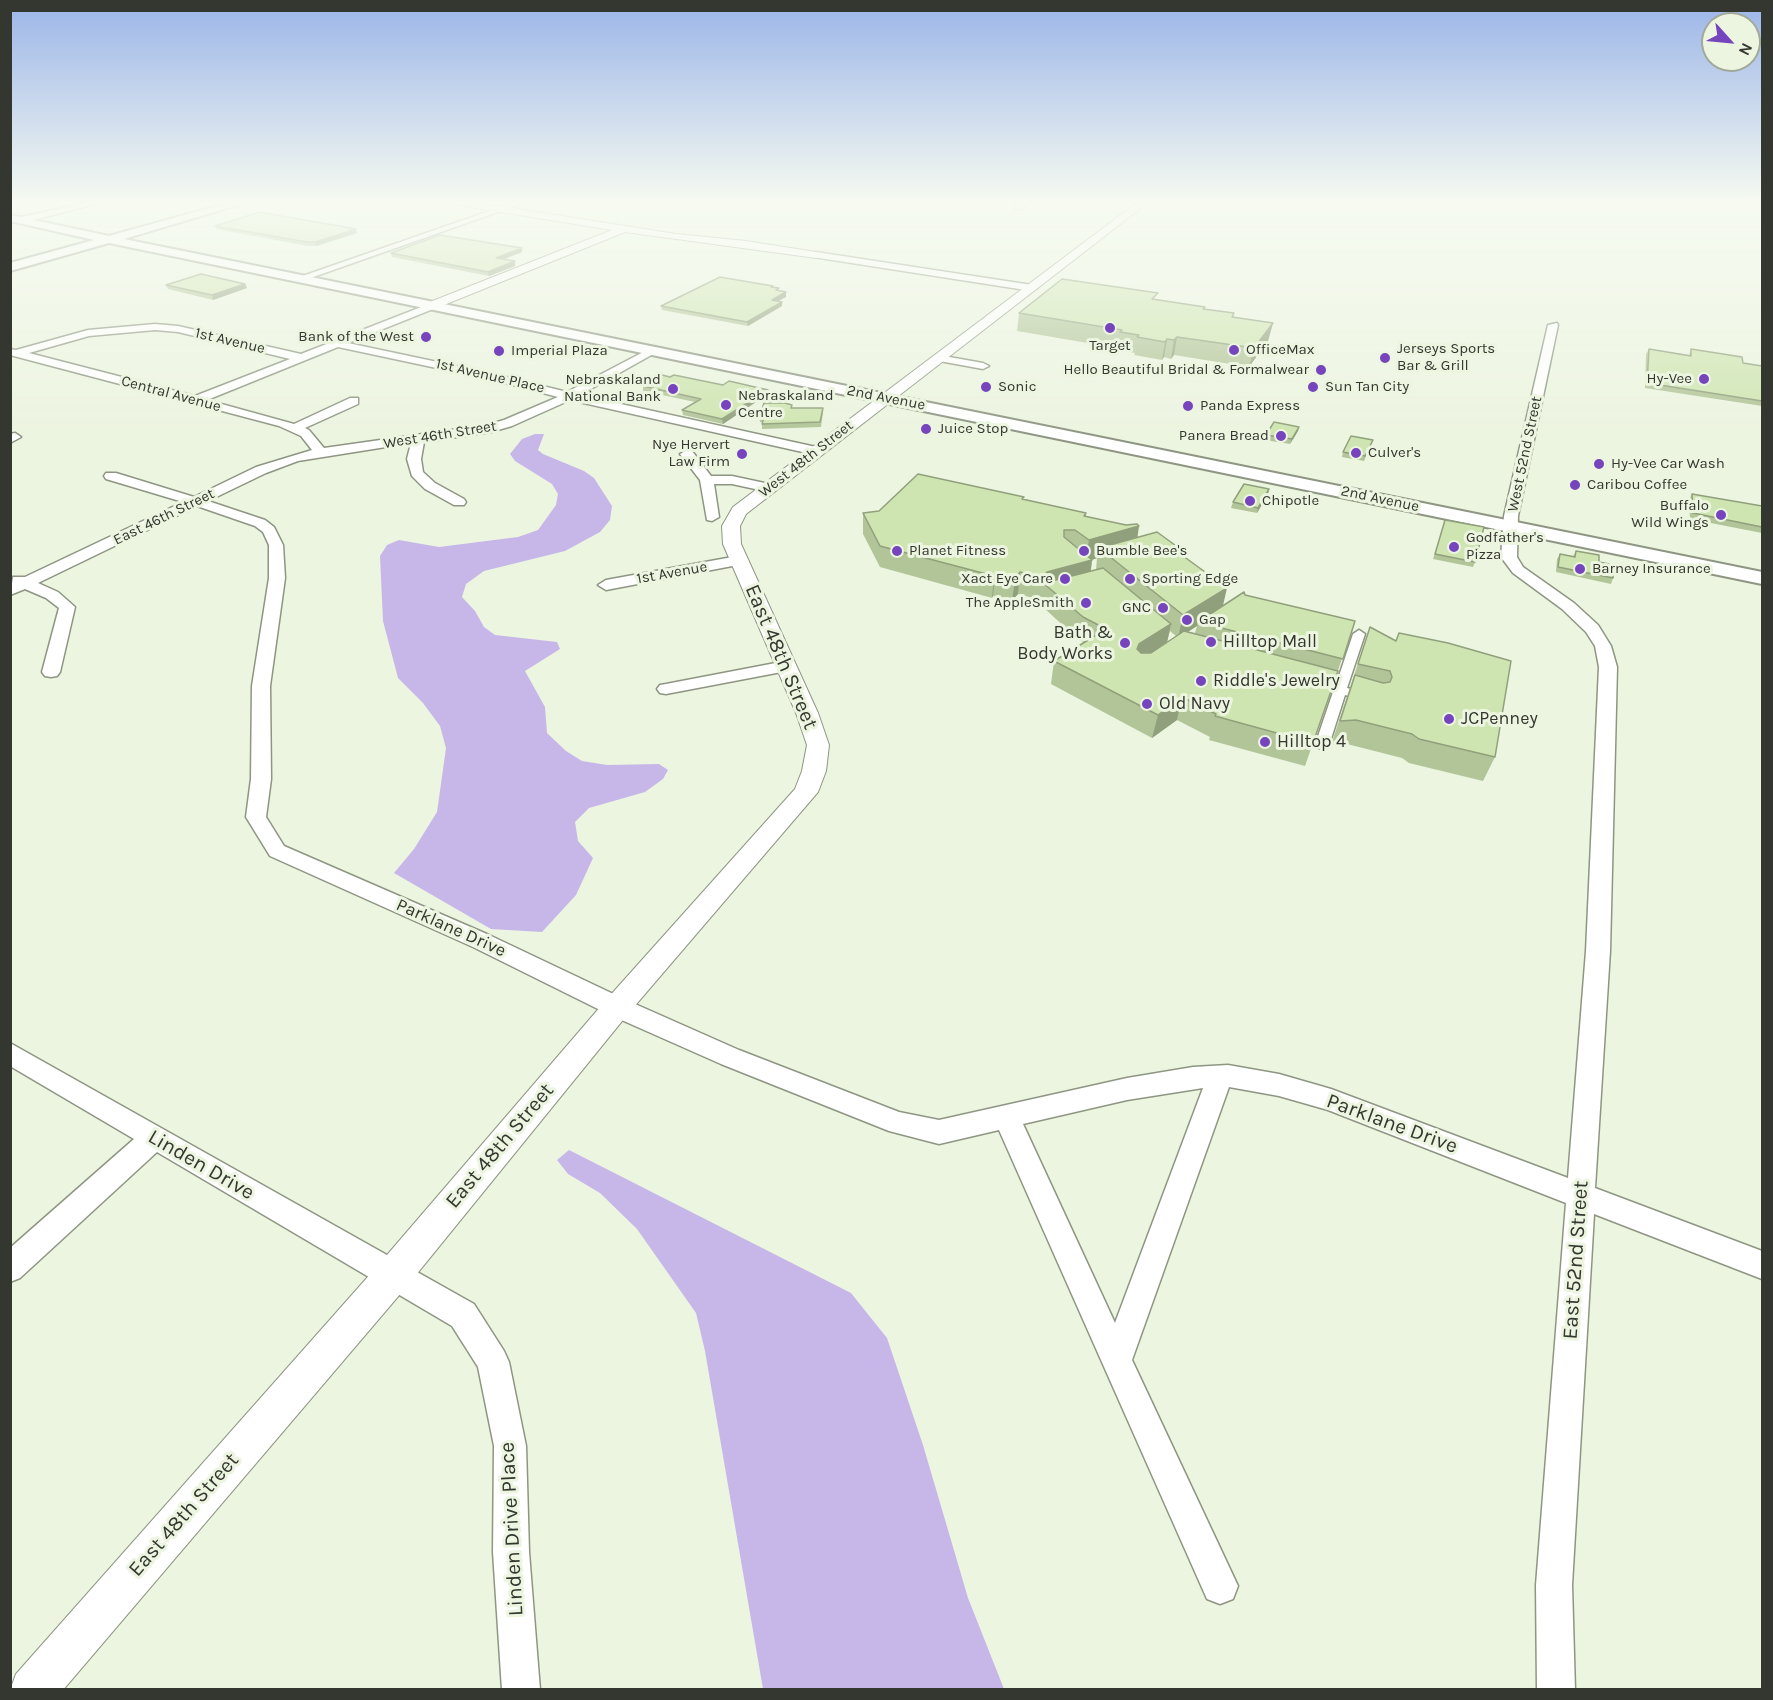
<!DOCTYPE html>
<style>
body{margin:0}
#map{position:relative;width:1773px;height:1700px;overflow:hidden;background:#ecf5e0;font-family:Karla,sans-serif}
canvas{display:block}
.frame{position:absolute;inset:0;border:12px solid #34372f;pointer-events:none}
.north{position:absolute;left:1701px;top:12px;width:60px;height:60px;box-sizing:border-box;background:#ecf5e0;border:2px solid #a2a999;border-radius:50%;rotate:117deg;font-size:16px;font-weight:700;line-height:24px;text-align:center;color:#34372f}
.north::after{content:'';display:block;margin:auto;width:21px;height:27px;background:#7644bc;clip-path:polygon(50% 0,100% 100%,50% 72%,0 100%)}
</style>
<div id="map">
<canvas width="1773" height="1700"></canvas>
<div class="frame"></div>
<div class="north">N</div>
</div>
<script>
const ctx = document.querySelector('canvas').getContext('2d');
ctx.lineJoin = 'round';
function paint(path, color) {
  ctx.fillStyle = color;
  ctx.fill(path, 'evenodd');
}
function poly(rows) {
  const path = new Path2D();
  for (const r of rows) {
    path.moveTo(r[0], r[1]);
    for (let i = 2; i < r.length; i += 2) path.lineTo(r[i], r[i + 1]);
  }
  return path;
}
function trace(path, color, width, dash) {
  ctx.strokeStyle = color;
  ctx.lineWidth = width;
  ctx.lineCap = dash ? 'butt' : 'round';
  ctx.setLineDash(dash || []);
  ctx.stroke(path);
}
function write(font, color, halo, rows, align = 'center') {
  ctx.font = font + ' Karla,sans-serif';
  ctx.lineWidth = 6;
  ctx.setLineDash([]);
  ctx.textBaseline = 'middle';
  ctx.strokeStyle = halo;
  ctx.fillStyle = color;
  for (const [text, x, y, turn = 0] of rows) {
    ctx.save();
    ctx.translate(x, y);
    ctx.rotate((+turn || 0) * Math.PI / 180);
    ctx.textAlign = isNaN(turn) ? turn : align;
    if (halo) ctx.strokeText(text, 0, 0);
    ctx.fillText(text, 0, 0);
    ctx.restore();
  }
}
paint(poly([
 [535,434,544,434,538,450,543,454,584,471,594,478,612,506,610,520,600,532,565,551,484,571,466,584,462,597,475,611,484,627,495,635,557,642,560,649,525,671,545,707,547,733,566,751,582,761,607,765,659,764,668,770,663,779,645,792,589,808,575,822,578,841,593,858,576,895,542,932,491,929,394,873,414,849,437,812,446,748,440,726,423,703,398,678,383,621,380,556,387,545,399,540,439,547,518,537,538,530,556,505,558,494,552,484,515,461,510,454,522,439],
 [569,1150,851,1293,887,1338,923,1445,968,1598,1004,1689,763,1689,705,1351,696,1313,637,1229,600,1193,568,1174,557,1160]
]), '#c7b7e9');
const pedestrian = poly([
 [1359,630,1365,634,1347,688,1372,694,1373,697,1367,701,1345,695,1329,745,1322,749,1317,748,1315,745,1333,692,1311,686,1309,683,1315,679,1336,685,1353,634,1359,630]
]);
const minor = poly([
 [95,201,107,201,34,220,16,222,12,219,95,201],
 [518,201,529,201,302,281,294,279,518,201],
 [1023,201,1032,201,1020,209,1014,209,1014,205,1023,201],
 [816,252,1032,285,1037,288,1032,291,813,257,813,253,816,252],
 [434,302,439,305,438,307,348,343,494,374,567,392,651,348,656,351,655,353,580,395,816,447,822,451,816,455,570,400,512,426,491,432,424,442,421,459,423,472,435,483,464,499,466,502,464,505,454,505,425,489,412,476,407,459,411,443,298,461,266,473,208,501,265,520,274,527,283,545,285,578,270,686,271,779,266,817,284,846,489,935,626,1000,739,1050,899,1112,939,1120,1127,1078,1193,1067,1228,1065,1279,1074,1331,1089,1568,1178,1586,951,1599,667,1595,646,1586,632,1562,609,1513,573,1501,557,1504,516,1548,325,1557,323,1558,325,1518,516,1517,557,1523,567,1574,603,1598,625,1611,646,1617,667,1610,951,1595,1188,1762,1251,1762,1279,1594,1214,1572,1585,1575,1690,1537,1690,1536,1585,1566,1203,1328,1110,1279,1096,1229,1087,1132,1360,1238,1586,1233,1599,1220,1604,1207,1599,999,1130,939,1144,889,1131,721,1064,608,1014,473,947,270,856,246,817,251,779,252,686,269,578,269,545,263,532,255,526,197,506,38,583,58,592,75,607,60,672,57,676,51,677,45,676,42,672,59,608,46,598,25,589,10,595,13,577,25,577,183,502,106,479,104,476,106,473,116,473,194,497,256,467,312,450,301,436,279,426,10,355,10,349,16,350,88,330,155,324,178,326,301,354,434,302],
 [155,330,178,332,290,359,195,396,29,353,89,336,155,330],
 [338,347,493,380,558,397,504,420,486,425,324,448,309,430,305,428,358,404,358,398,350,398,294,424,207,400,338,347],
 [1203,1088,1115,1323,1023,1124,1127,1100,1203,1088],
 [938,355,983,363,989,366,983,369,934,360,932,358,938,355],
 [15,433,21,437,10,443,10,434,15,433],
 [687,450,692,451,711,476,732,476,774,485,776,488,769,492,732,484,714,484,719,517,712,521,707,520,700,480,680,454,687,450],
 [738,556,746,561,743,564,606,590,598,585,606,580,738,556],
 [786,661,792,662,795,666,792,670,666,694,660,693,657,689,660,685,666,684,786,661],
 [10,1043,474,1304,504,1351,509,1362,526,1446,529,1552,540,1690,502,1690,493,1552,494,1446,478,1367,452,1326,157,1152,20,1278,10,1282,10,1248,134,1139,10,1066,10,1043]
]);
const tertiary = poly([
 [446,201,467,201,676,234,746,241,816,252,822,255,816,258,625,232,434,309,430,308,430,302,612,230,451,204,446,201],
 [1139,201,1150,201,746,514,740,526,741,544,818,713,829,745,826,771,818,792,627,1015,407,1286,63,1690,10,1690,16,1674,381,1262,607,999,795,789,802,771,807,745,796,713,723,544,722,526,733,507,1139,201]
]);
const secondary = poly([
 [235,201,251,201,124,239,1762,572,1762,584,109,243,10,271,10,263,94,240,10,221,10,215,109,236,235,201]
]);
trace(pedestrian, '#8e9683', 3);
trace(minor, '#8e9683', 3);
trace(tertiary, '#8e9683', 2);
trace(secondary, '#8e9683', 4);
paint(pedestrian, '#fff');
paint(minor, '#fff');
paint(tertiary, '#fff');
paint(secondary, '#fff');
paint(poly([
 [215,226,357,233,316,246,308,246,216,229],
 [522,252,503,259,515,266,489,276,392,257,391,253],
 [245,284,247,288,213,300,168,289,166,285],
 [773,287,779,288,779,291,786,297,778,301,782,306,748,326,662,310,661,306],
 [1157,300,1204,309,1234,317,1273,323,1268,341,1249,367,1174,355,1171,359,1164,357,1162,360,1134,355,1135,353,1117,350,1117,348,1017,331,1019,313],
 [1649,349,1689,355,1691,349,1743,363,1762,366,1762,406,1645,388,1646,354],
 [723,385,768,390,768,394,723,424,683,415,682,410,695,402,643,391,643,386],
 [792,408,823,408,823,413,821,427,762,429,762,422,760,422,759,417],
 [1298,431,1290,444,1265,440,1266,435],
 [1373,440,1364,461,1342,457,1343,452],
 [1269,489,1268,494,1257,513,1231,508,1233,502],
 [1692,494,1762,506,1762,533,1690,519,1689,500],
 [1024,499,1086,513,1086,516,1179,553,1223,606,1245,595,1355,621,1305,766,1209,740,1210,737,1177,720,1152,738,1051,684,1054,661,1084,642,1079,640,1033,598,1018,594,1012,601,993,596,992,598,880,567,863,534,863,513],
 [1097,558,1096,570,1091,571,1092,560],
 [1197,626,1195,633,1188,632],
 [1170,631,1176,636,1167,642],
 [1445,520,1475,562,1473,567,1433,559],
 [1576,551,1599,562,1613,578,1611,584,1556,572,1557,559,1560,554,1573,556],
 [1370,627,1396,641,1399,633,1495,757,1483,781,1409,763,1402,758,1347,744,1331,745]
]), '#b2c598');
paint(poly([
 [356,229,357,233,316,246,315,242],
 [522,248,522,252,497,262,496,258],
 [515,261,515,266,489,276,488,272],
 [245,284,247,288,213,300,212,295],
 [786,292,786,297,772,304,772,300],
 [782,302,782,306,748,326,747,322],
 [1273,323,1268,341,1249,367,1254,348],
 [1177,337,1174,355,1171,359,1174,340],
 [1167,339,1164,357,1162,360,1165,342],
 [768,390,768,394,723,424,722,419],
 [1299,427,1298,431,1290,444,1292,439],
 [1269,489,1268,494,1257,513,1258,508],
 [1139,526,1136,548,1099,548,1097,558,1085,562,1089,540],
 [1092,560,1089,582,1043,582,1043,576,1047,572],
 [1020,572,1018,594,1012,601,1015,579],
 [995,574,993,596,992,598,994,576],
 [1227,588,1222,610,1198,622,1197,626,1178,638,1183,615],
 [1171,624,1166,647,1135,667,1137,649,1139,644],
 [1182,697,1177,720,1152,738,1158,715]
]), '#91a07c');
const building = poly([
 [260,212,356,229,315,242,307,242,215,226,260,212],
 [440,235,522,248,496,258,515,261,488,272,391,253,440,235],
 [201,274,245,284,212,295,166,285,201,274],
 [720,277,773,286,771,287,779,288,776,290,786,292,772,300,782,302,747,322,661,306,720,277],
 [1062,279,1158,293,1152,299,1205,307,1203,309,1234,313,1232,317,1273,323,1254,348,1177,337,1174,340,1167,339,1165,342,1137,337,1139,335,1120,332,1122,330,1019,313,1062,279],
 [1649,349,1691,356,1691,349,1742,357,1743,363,1762,366,1762,401,1647,383,1649,349],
 [662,375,670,377,674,375,723,385,729,381,768,390,722,419,682,410,701,399,643,386,662,375],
 [764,403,785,403,792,405,791,408,823,408,820,422,762,424,764,417,759,417,764,403],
 [1274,422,1299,427,1292,439,1266,435,1274,422],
 [1351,436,1373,440,1365,456,1343,452,1351,436],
 [918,474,1024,497,1022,499,1086,513,1084,516,1126,525,1137,524,1139,526,1089,540,1075,530,1064,530,1064,537,1092,560,1047,572,1043,576,1052,581,1103,568,1171,624,1139,644,1137,649,1141,653,1151,653,1184,631,1338,671,1313,743,1215,716,1216,714,1182,697,1158,715,1054,661,1106,629,1083,617,1035,576,1020,572,1015,579,995,574,994,576,880,546,863,513,879,511,918,474],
 [1244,484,1269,489,1258,508,1233,502,1244,484],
 [1692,494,1762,506,1762,527,1693,513,1692,494],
 [1445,520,1484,527,1475,562,1435,554,1445,520],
 [1157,532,1179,548,1179,553,1227,588,1183,615,1099,548,1157,532],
 [1576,551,1599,555,1599,562,1614,565,1613,578,1558,567,1560,554,1575,557,1576,551],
 [1244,592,1245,595,1355,621,1343,659,1198,622,1244,592],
 [1370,627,1396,641,1399,633,1448,643,1511,661,1495,757,1419,739,1412,734,1356,720,1340,721,1355,675,1383,683,1390,682,1392,677,1390,671,1358,664,1370,627]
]);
paint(building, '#cfe5b1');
trace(building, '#91a07c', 1.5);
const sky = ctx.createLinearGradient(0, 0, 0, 439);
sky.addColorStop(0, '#9bb5e8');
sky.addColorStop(0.46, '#f6faf1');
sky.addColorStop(1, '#f6faf100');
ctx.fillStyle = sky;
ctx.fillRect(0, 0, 1773, 439);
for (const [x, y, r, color] of [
 [1110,328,6,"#7644bc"],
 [426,337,6,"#7644bc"],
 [1234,350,6,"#7644bc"],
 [499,351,6,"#7644bc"],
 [1385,358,6,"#7644bc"],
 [1321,370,6,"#7644bc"],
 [1704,379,6,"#7644bc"],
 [986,387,6,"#7644bc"],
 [1313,387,6,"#7644bc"],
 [673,389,6,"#7644bc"],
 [726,405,6,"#7644bc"],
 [1188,406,6,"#7644bc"],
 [926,429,6,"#7644bc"],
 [1281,436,6,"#7644bc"],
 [1356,453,6,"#7644bc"],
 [742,454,6,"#7644bc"],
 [1599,464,6,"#7644bc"],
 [1575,485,6,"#7644bc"],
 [1250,501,6,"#7644bc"],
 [1721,515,6,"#7644bc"],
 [1454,547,6,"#7644bc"],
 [897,551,6,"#7644bc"],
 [1084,551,6,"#7644bc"],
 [1580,569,6,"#7644bc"],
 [1065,579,6,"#7644bc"],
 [1130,579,6,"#7644bc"],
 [1086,603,6,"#7644bc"],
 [1163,608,6,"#7644bc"],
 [1187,620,6,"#7644bc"],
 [1211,642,6,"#7644bc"],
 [1125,643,6,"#7644bc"],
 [1201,681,6,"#7644bc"],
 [1147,704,6,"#7644bc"],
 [1449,719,6,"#7644bc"],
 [1265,742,6,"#7644bc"]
]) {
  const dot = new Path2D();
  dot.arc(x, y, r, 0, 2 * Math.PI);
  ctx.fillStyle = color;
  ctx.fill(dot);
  trace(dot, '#ecf5e0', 2);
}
write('15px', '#34372f', '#ecf5e0', [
 ["Bank of the West",414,337,"right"],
 ["Target",1110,346,"center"],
 ["Jerseys Sports",1397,349],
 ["Bar & Grill",1397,366],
 ["OfficeMax",1246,350],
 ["Imperial Plaza",511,351],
 ["Hello Beautiful Bridal & Formalwear",1309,370,"right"],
 ["Hy-Vee",1692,379,"right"],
 ["Nebraskaland",661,380,"right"],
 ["National Bank",661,397,"right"],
 ["Sonic",998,387],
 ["Sun Tan City",1325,387],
 ["Nebraskaland",738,396],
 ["Centre",738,413],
 ["Panda Express",1200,406],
 ["Juice Stop",938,429],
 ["Panera Bread",1269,436,"right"],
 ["Nye Hervert",730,445,"right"],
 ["Law Firm",730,462,"right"],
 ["Culver's",1368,453],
 ["Hy-Vee Car Wash",1611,464],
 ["Caribou Coffee",1587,485],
 ["Chipotle",1262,501],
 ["Buffalo",1709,506,"right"],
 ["Wild Wings",1709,523,"right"],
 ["Godfather's",1466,538],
 ["Pizza",1466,555],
 ["Planet Fitness",909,551],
 ["Bumble Bee's",1096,551],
 ["Barney Insurance",1592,569],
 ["Xact Eye Care",1053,579,"right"],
 ["Sporting Edge",1142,579],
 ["The AppleSmith",1074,603,"right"],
 ["GNC",1151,608,"right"],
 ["Gap",1199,620]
], 'left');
write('15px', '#34372f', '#ecf5e0', [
 ["1st Avenue",230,341,13],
 ["1st Avenue Place",490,376,13],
 ["Central Avenue",171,394,15],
 ["2nd Avenue",886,398,11],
 ["West 46th Street",440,435,-9],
 ["West 52nd Street",1525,454,-78],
 ["West 48th Street",806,459,-38],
 ["2nd Avenue",1380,499,12],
 ["East 46th Street",164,517,-26],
 ["1st Avenue",672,573,-10]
]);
write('18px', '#34372f', '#ecf5e0', [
 ["Bath &",1113,633,"right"],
 ["Body Works",1113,654,"right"],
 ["Hilltop Mall",1223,642],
 ["Riddle's Jewelry",1213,681],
 ["Old Navy",1159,704],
 ["JCPenney",1461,719],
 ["Hilltop 4",1277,742]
], 'left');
write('18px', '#34372f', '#ecf5e0', [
 ["Parklane Drive",451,928,24]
]);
write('21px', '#34372f', '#ecf5e0', [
 ["East 48th Street",781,657,67],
 ["Parklane Drive",1392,1124,20],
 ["East 48th Street",500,1146,-50],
 ["Linden Drive",201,1165,30],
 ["East 52nd Street",1576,1260,-86],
 ["East 48th Street",184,1515,-49],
 ["Linden Drive Place",512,1529,-93]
]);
</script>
